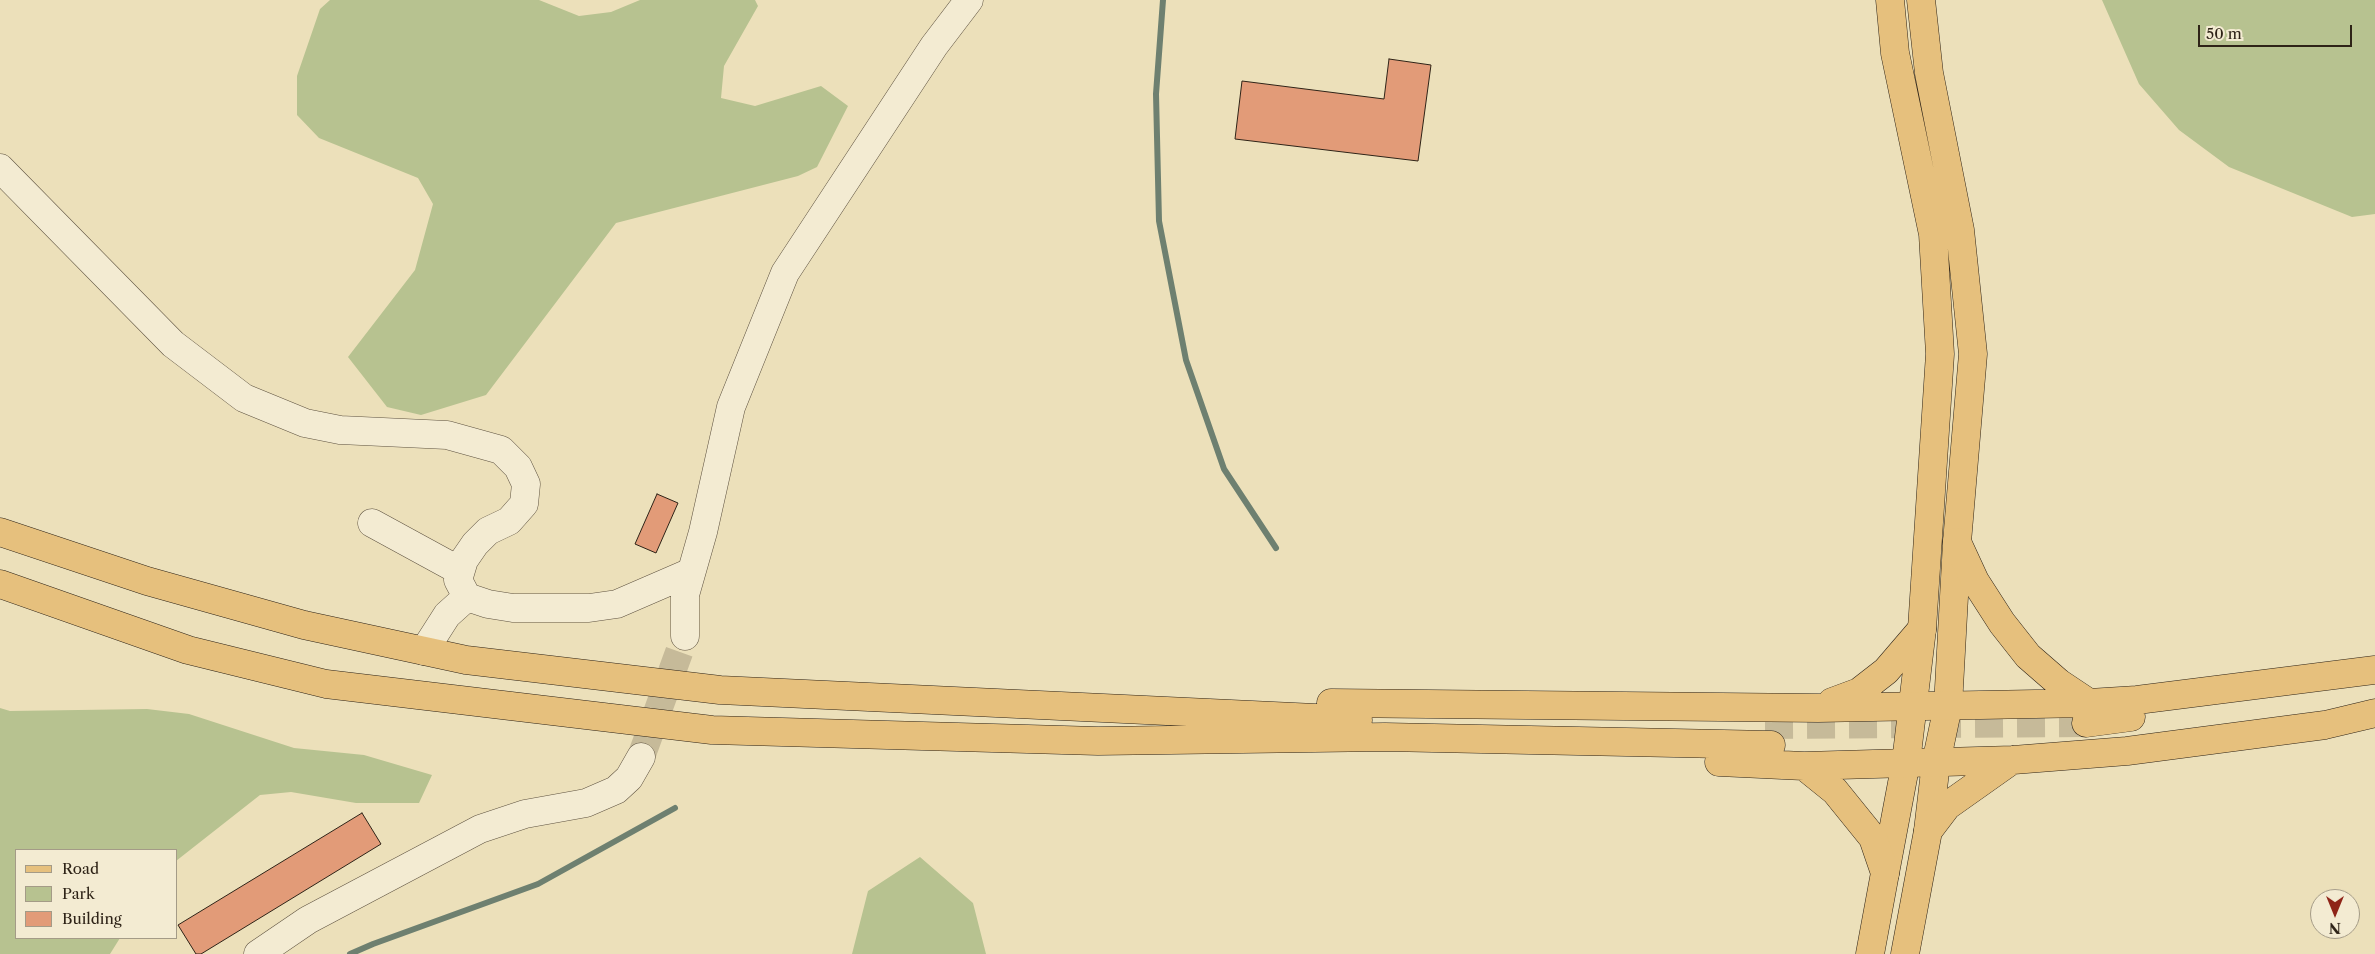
<!DOCTYPE html>
<style>
body{margin:0}
#map{position:relative;width:2375px;height:954px;overflow:hidden;background:#ece0ba;font-family:"Libre Caslon Text",serif}
canvas{display:block}
.legend{position:absolute;left:15px;top:849px;width:162px;height:90px;box-sizing:border-box;background:#f3ebd2;border:1px solid #a49b87;margin:0;padding:6px 9px;list-style:none;font-size:15px;color:#2e2317}
.legend li{display:flex;align-items:center;gap:10px;height:25px}
.legend b{width:25px;border:1px solid #a49b87}
.north{position:absolute;left:2310px;top:889px;width:50px;height:50px;box-sizing:border-box;background:#f3ebd2;border:1px solid #a49b87;border-radius:50%;rotate:180deg;font-size:14px;font-weight:700;line-height:20px;text-align:center;color:#2e2317}
.north::after{content:'';display:block;margin:auto;width:18px;height:22px;background:#8f2418;clip-path:polygon(50% 0,100% 100%,50% 72%,0 100%)}
.scale{position:absolute;left:2198px;top:25px;width:154px;height:22px;box-sizing:border-box;border:2px solid #2e2317;border-top:0;padding-left:6px;font-size:15px;line-height:18px;white-space:nowrap;color:#2e2317;-webkit-text-stroke:4px #f3ebd2;paint-order:stroke}
</style>
<div id="map">
<canvas width="2375" height="954"></canvas>
<ul class="legend">
<li><b style="height:6px;background:#e6c07d"></b>Road</li>
<li><b style="height:14px;background:#b7c290"></b>Park</li>
<li><b style="height:14px;background:#e29b78"></b>Building</li>
</ul>
<div class="north">N</div>
<div class="scale">50 m</div>
</div>
<script>
const ctx = document.querySelector('canvas').getContext('2d');
ctx.lineJoin = 'round';
function paint(path, color) {
  ctx.fillStyle = color;
  ctx.fill(path, 'evenodd');
}
function poly(rows) {
  const path = new Path2D();
  for (const r of rows) {
    path.moveTo(r[0], r[1]);
    for (let i = 2; i < r.length; i += 2) path.lineTo(r[i], r[i + 1]);
  }
  return path;
}
function trace(path, color, width, dash) {
  ctx.strokeStyle = color;
  ctx.lineWidth = width;
  ctx.lineCap = dash ? 'butt' : 'round';
  ctx.setLineDash(dash || []);
  ctx.stroke(path);
}
paint(poly([
 [330,0,539,0,579,16,611,12,640,0,755,0,758,6,724,66,721,98,755,106,821,86,848,106,817,167,798,176,616,223,486,395,421,415,387,407,348,357,415,270,433,204,418,178,319,138,297,115,297,76,320,9],
 [2102,0,2375,0,2375,214,2352,217,2229,167,2179,130,2139,84],
 [0,708,10,711,147,709,189,714,294,748,364,755,432,775,419,803,356,803,291,792,260,795,176,861,176,850,16,850,16,938,120,938,110,954,0,954],
 [920,857,973,903,986,954,852,954,868,891]
]), '#b7c290');
trace(poly([
 [1163,0,1156,94,1159,221,1186,360,1224,469,1276,548],
 [350,954,373,944,538,884,675,808]
]), '#6e8070', 6);
const building = poly([
 [1389,59,1431,65,1418,161,1235,139,1242,81,1384,99,1389,59],
 [657,494,678,503,656,553,635,544,657,494],
 [362,813,381,844,201,954,196,954,178,925,362,813]
]);
paint(building, '#e29b78');
trace(building, '#2e2317', 1);
trace(poly([
 [641,757,685,636]
]), '#c6ba99', 28, [28, 14]);
trace(poly([
 [1765,725,2086,723]
]), '#c6ba99', 28, [28, 14]);
const minor = poly([
 [0,168,173,344,244,398,305,423,340,430,447,435,501,450,518,467,526,484,524,504,509,521,488,531,475,544,464,560,458,580,467,597,488,604,513,608,589,608,617,604,691,572],
 [372,523,460,571],
 [685,636,685,595,703,532,731,407,785,273,934,46,969,0],
 [424,651,447,615,467,597],
 [258,954,308,920,480,829,525,814,586,803,616,790,629,778,641,757]
]);
const major = poly([
 [1921,0,1929,73,1960,230,1973,354,1957,542,1948,706,1936,763,1928,831],
 [1885,873,1906,762,1922,629,1940,354,1933,234,1895,53,1890,0]
]);
const highway = poly([
 [0,532,147,581,304,625,466,660,720,690,1358,720],
 [1957,542,1975,581,2002,623,2028,656,2059,683,2089,703],
 [0,584,188,650,326,684,712,730,1098,741,1385,737,1771,745],
 [1832,702,1859,692,1886,671,1922,629],
 [1331,703,1818,708,2089,703,2137,700,2375,670],
 [2086,723,2131,717],
 [1719,762,1804,766,2013,760,2127,751,2325,725,2375,713],
 [1804,766,1835,791,1873,838,1885,873,1870,954],
 [1905,954,1928,831,1947,806,2012,760]
]);
trace(minor, '#5e5240', 29);
trace(major, '#2e2317', 29);
trace(highway, '#2e2317', 29);
trace(minor, '#f3ebd2', 28);
trace(major, '#e6c07d', 28);
trace(highway, '#e6c07d', 28);
</script>
